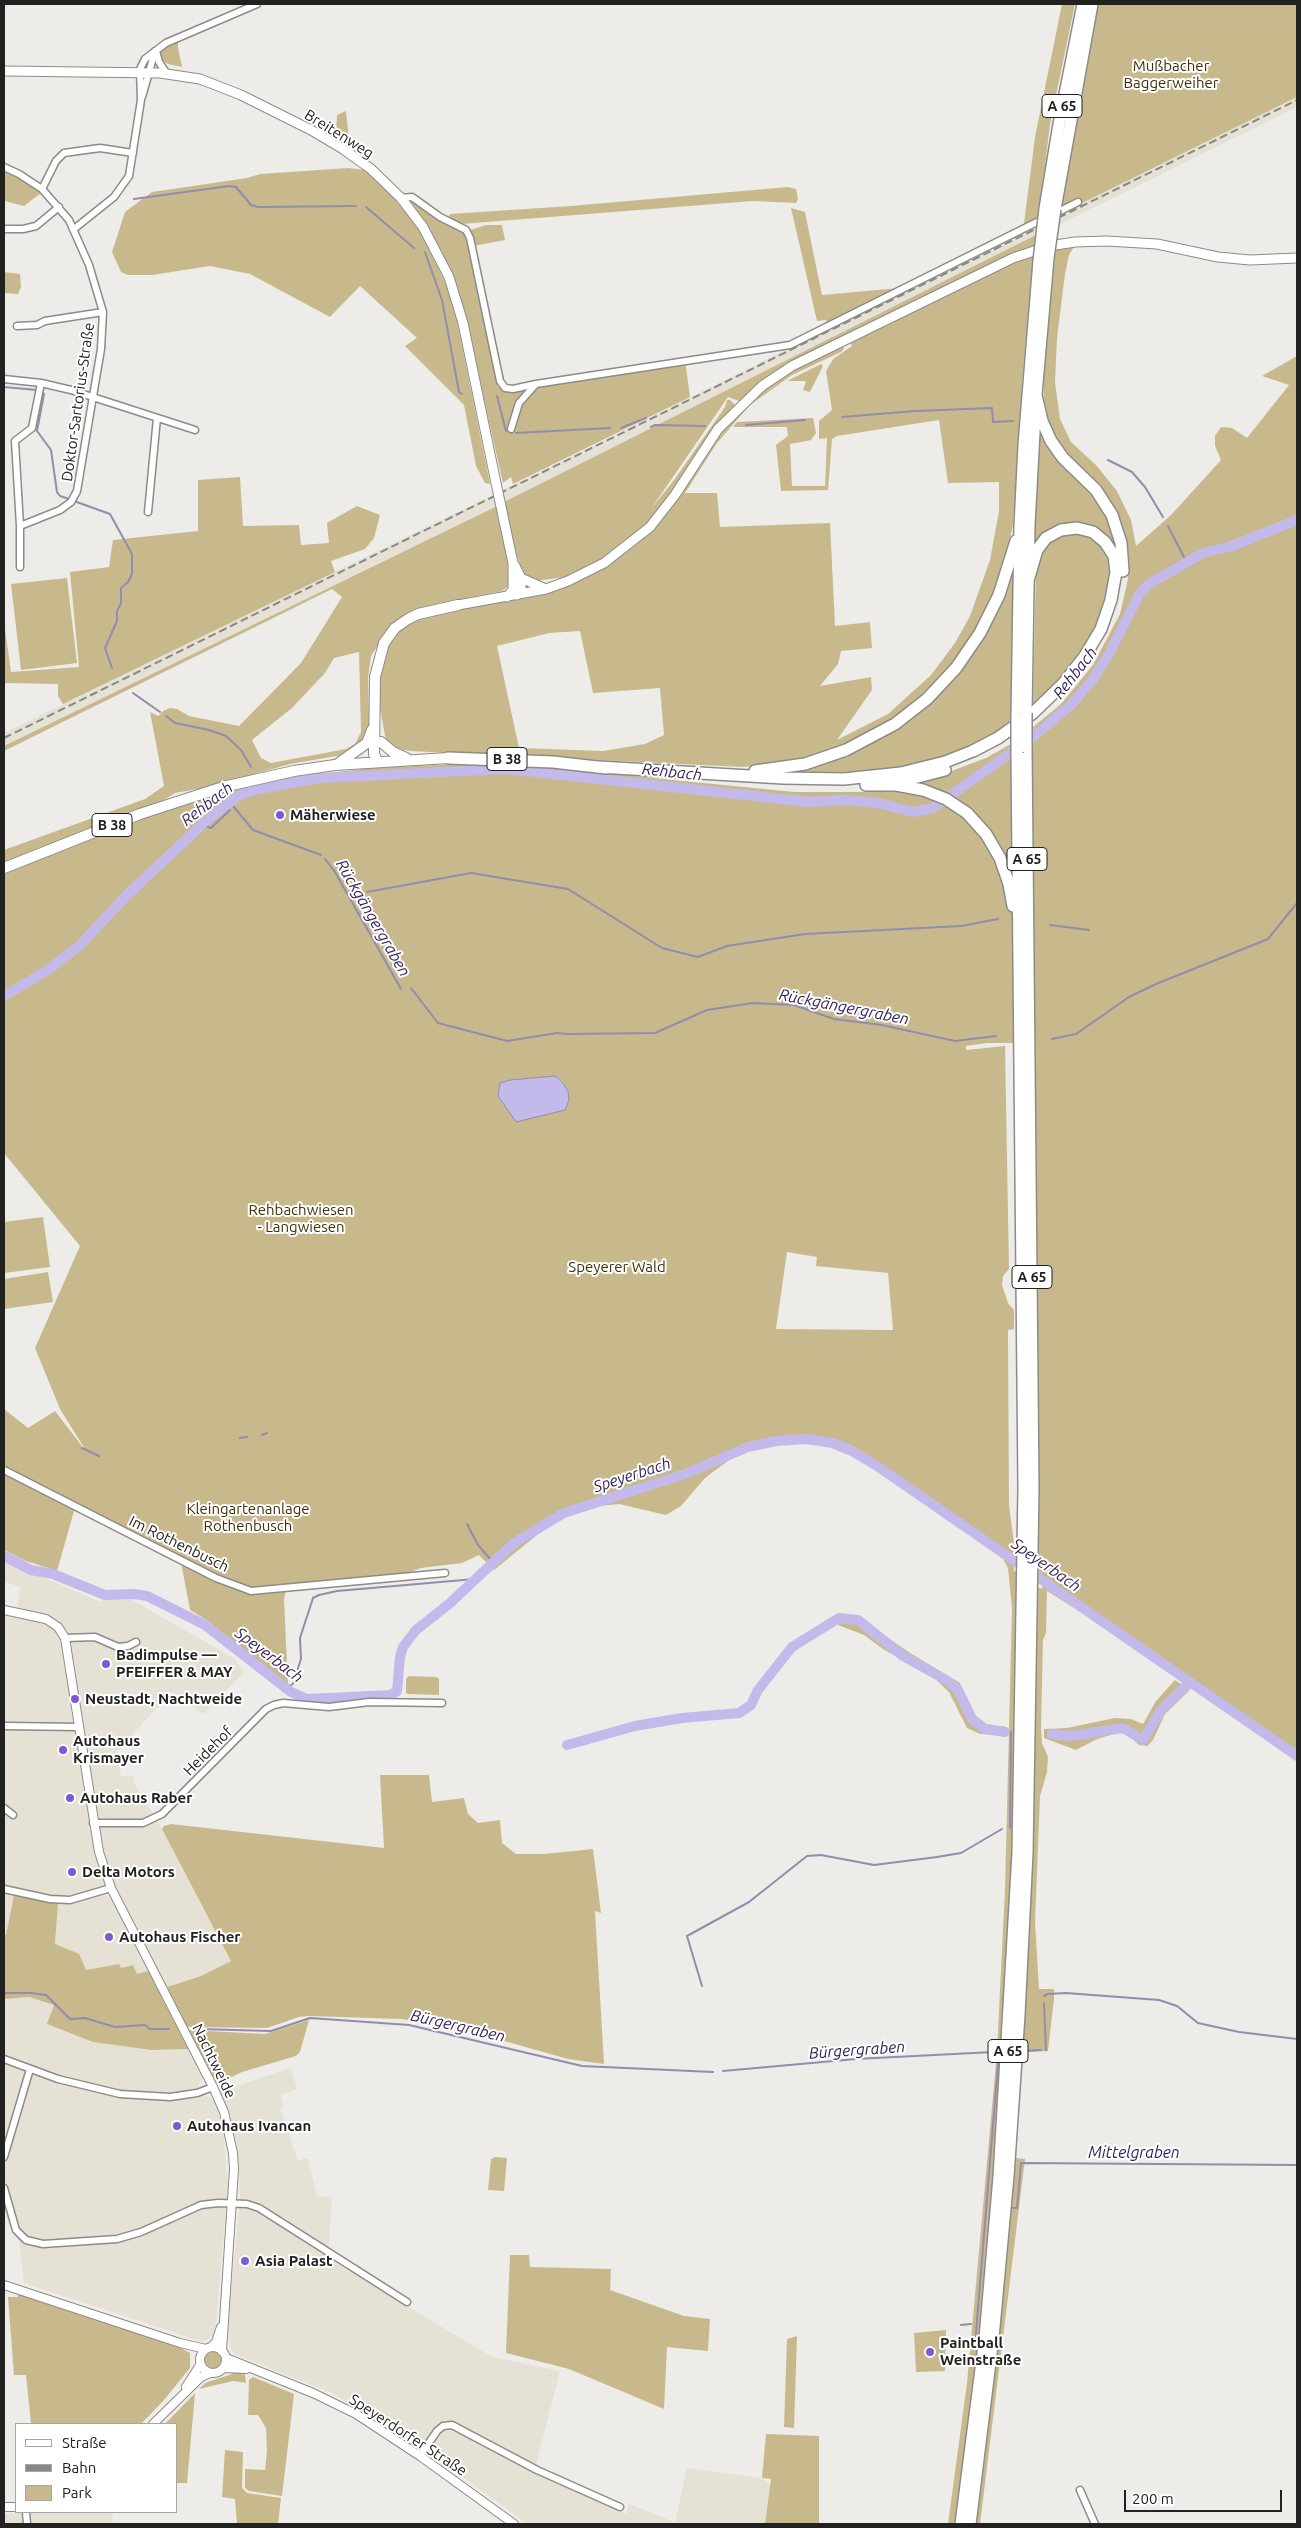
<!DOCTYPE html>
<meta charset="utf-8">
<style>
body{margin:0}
#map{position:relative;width:1301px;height:2528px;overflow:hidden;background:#eeece8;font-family:Ubuntu,sans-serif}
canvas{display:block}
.frame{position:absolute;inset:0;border:5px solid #21211f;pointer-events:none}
.legend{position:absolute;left:15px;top:2423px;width:162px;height:90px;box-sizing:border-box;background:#fff;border:1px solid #a6a6a5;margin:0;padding:6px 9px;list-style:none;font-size:15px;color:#21211f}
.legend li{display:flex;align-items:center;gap:10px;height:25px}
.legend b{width:25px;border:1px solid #a6a6a5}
.scale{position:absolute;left:1124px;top:2490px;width:158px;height:22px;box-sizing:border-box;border:2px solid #21211f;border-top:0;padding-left:6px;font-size:15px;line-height:18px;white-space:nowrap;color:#21211f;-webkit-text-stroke:4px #fff;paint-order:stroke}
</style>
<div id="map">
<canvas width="1301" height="2528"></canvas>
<div class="frame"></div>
<ul class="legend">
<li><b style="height:6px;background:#fff"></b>Straße</li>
<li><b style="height:6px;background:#898885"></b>Bahn</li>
<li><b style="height:14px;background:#c8b98d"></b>Park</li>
</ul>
<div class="scale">200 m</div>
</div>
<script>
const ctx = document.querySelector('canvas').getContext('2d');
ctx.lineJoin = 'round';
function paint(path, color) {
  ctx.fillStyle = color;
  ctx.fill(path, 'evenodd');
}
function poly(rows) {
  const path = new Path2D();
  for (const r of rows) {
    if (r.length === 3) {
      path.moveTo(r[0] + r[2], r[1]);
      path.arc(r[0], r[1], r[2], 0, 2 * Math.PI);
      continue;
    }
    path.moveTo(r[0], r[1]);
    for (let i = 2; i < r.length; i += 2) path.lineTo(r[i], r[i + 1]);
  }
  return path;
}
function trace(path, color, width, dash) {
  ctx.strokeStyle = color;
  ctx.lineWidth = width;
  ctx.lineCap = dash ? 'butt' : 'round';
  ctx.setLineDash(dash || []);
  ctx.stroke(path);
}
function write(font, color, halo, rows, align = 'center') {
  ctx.font = font + ' Ubuntu,sans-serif';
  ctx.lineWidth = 4;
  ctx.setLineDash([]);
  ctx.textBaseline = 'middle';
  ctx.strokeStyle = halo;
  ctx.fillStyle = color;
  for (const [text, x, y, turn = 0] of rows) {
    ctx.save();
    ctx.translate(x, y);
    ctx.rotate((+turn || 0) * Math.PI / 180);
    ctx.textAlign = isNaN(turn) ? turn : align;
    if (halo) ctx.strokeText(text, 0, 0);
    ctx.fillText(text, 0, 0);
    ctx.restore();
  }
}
paint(poly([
 [1297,97,1297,107,1059,225,1060,214],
 [1040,223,1039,234,504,502,4,746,4,733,587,449],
 [4,1560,100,1602,104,1597,127,1597,235,1659,244,1673,203,1714,172,1692,117,1751,121,1776,133,1776,135,1785,162,1829,231,1961,201,1976,167,1987,115,1884,83,1894,59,1896,15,1887,6,1936,4,1935,4,1615,15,1617,21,1587,4,1582],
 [101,1896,109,1897,113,1902,148,1971,137,1974,120,1968,119,1964,86,1970,55,1944,58,1903,74,1903],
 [30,1997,55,2005,152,2050,188,2049,201,2074,202,2080,198,2085,202,2095,209,2097,216,2104,223,2130,228,2187,215,2334,203,2342,24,2283,19,2241,9,2226,4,2207,4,1999],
 [291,2068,297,2089,281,2095,284,2107,280,2108,298,2161,308,2158,317,2196,332,2197,328,2259,492,2357,560,2371,534,2473,626,2514,629,2504,675,2522,687,2468,762,2478,771,2485,765,2524,527,2524,419,2445,379,2419,332,2393,234,2354,230,2347,228,2321,240,2200,238,2148,229,2115,220,2091],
 [32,2512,112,2512,113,2524,4,2524,4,2514]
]), '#e5e1d5');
paint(poly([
 [1062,4,1075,4,1050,124,1038,224,1023,231,1035,137],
 [1096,4,1297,4,1297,97,1060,214,1065,166],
 [178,41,178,48,182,67,168,64,163,61,160,53,163,49],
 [346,111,349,140,336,135,337,115],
 [349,168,365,170,381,184,415,222,452,296,490,484,485,483,476,466,464,405,405,346,417,338,360,286,330,317,250,274,210,266,152,275,128,275,121,272,112,252,125,212,152,192,247,178,260,174],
 [4,172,16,177,41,193,24,206,8,202,4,200],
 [788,187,796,189,798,199,796,203,753,201,461,224,448,218,450,214,571,206],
 [411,201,464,232,486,225,502,225,505,240,468,247,498,387,511,391,685,360,690,397,513,484,511,477,503,483,465,316,447,262],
 [791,208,805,212,822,295,911,287,828,329,826,320,817,321],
 [1036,235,1035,245,959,279,834,341,756,387,739,401,728,397,651,509,674,480,725,407,727,400,730,400,735,405,720,421,654,516,639,530,600,560,566,577,535,581,524,575,515,550,504,502],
 [1075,245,1069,255,1065,274,1057,338,1055,382,1060,419,1071,442,1096,465,1117,491,1131,520,1136,546,1172,514,1221,460,1215,446,1215,436,1221,427,1232,428,1247,438,1289,385,1262,376,1297,356,1297,516,1187,558,1189,560,1297,525,1297,1759,1122,1638,1047,1591,1046,1633,1043,1640,1041,1729,1042,1743,1048,1757,1047,1772,1040,1796,1035,1922,1039,1989,1054,1989,1054,1999,1048,2051,1022,2052,1033,1817,1037,1582,1038,1587,1042,1589,1043,1585,1041,1573,1037,1570,1038,1329,1034,1043,987,1043,966,1046,966,1050,1005,1046,1009,1269,1003,1276,1002,1285,1008,1303,1014,1310,1014,1329,1008,1330,1009,1506,1014,1543,1013,1557,853,1446,835,1439,805,1436,776,1439,749,1445,705,1478,681,1506,666,1515,619,1504,569,1509,494,1570,479,1555,462,1563,421,1568,406,1574,287,1586,284,1599,288,1685,208,1621,190,1610,180,1557,76,1504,57,1571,26,1561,4,1550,4,1409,28,1428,55,1411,88,1454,60,1409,35,1348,80,1246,4,1153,4,873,138,820,243,786,267,780,373,768,456,764,554,768,794,792,904,792,935,800,936,798,955,810,979,829,989,842,999,865,1006,865,995,841,970,812,944,794,922,786,922,782,986,758,1011,744,1013,864,1032,865,1033,727,1061,704,1093,665,1120,614,1128,579,1127,542,1118,514,1094,479,1057,443,1045,418,1043,373,1056,247],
 [555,1076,563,1082,567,1091,569,1100,565,1110,516,1121,498,1096,501,1083,510,1080],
 [787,1252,817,1257,816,1266,888,1273,893,1330,776,1329],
 [1034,253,1023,370,1013,525,1002,576,980,626,944,677,903,713,854,742,800,760,743,767,410,751,394,748,386,741,378,697,381,656,396,632,420,617,538,595,626,551,733,415,776,379,841,345,844,349,841,352,792,375,750,405,717,443,685,493,717,493,720,527,830,523,835,626,870,622,872,648,841,651,838,664,820,686,871,677,872,690,837,740,888,714,931,675,955,643,970,616,990,560,999,511,999,482,948,483,939,420,837,436,832,439,828,490,781,491,776,445,788,436,787,427,733,427,737,422,813,418,816,433,811,440,790,444,792,486,825,486,827,438,819,439,819,421,832,410,826,371,833,359,852,346,850,341],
 [580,631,593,693,660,688,664,735,645,744,603,751,519,748,497,646,549,633],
 [4,272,20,274,21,287,18,294,4,293],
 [821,364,823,366,810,392,803,390,806,381,787,381],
 [1039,426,1109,514,1119,557,1113,545,1071,525,1033,554],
 [240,477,243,526,299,525,301,545,329,543,327,523,357,506,380,515,374,538,365,549,331,561,335,572,63,704,58,696,58,684,4,683,4,622,11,672,79,667,70,572,109,567,113,540,198,531,198,480],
 [497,506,509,569,508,587,502,591,440,603,417,611,386,633,371,656,368,678,369,724,364,743,342,755,290,764,209,787,175,793,159,803,4,865,4,850,145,799,164,786,150,712,158,716,163,711,170,708,177,709,189,716,239,726,301,663,342,597,332,589,4,751,4,746],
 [359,652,361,732,355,744,346,749,271,763,261,758,252,740,292,708,325,673,334,658],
 [1071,530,1095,536,1110,555,1111,583,1095,634,1078,661,1033,709,1036,564,1041,550,1049,541],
 [1014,560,1014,703,1008,728,943,759,868,775,763,772,813,763,935,696,969,660,982,639],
 [67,578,77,663,21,670,11,584],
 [43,1217,50,1267,4,1273,4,1222],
 [48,1272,53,1302,4,1309,4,1279],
 [1007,1554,1014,1559,1014,1571,1017,1572,1014,1828,996,2168,979,2338,956,2524,948,2524,967,2383,997,2052,1005,1889,1012,1609,1008,1568,1004,1561],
 [838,1615,859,1618,910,1653,960,1683,972,1716,986,1724,1007,1727,1007,1735,980,1734,967,1728,949,1692,933,1677,883,1649,864,1635,838,1625],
 [409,1676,436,1677,439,1679,439,1695,408,1694,406,1693,406,1679],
 [1175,1680,1190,1690,1165,1714,1153,1740,1147,1746,1139,1745,1129,1736,1120,1732,1097,1739,1076,1750,1044,1738,1044,1729,1067,1728,1115,1718,1131,1719,1143,1724,1156,1701],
 [380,1775,429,1775,432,1802,464,1798,468,1814,478,1823,500,1820,502,1843,516,1854,544,1854,593,1849,601,1913,595,1911,604,2064,568,2059,462,2029,402,2019,308,2016,299,2017,267,2028,187,2027,167,1987,201,1976,231,1961,162,1829,164,1826,171,1824,384,1848],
 [14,1895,58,1903,55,1944,79,1954,86,1970,119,1964,121,1968,133,1965,137,1974,148,1971,188,2049,152,2050,93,2042,47,2024,54,2005,29,1997,4,1999,4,1935,6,1935],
 [309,2020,300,2052,296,2056,242,2072,217,2084,189,2030,265,2034],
 [495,2157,507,2158,504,2191,488,2190,491,2159],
 [1016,2158,1025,2159,980,2524,971,2524],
 [510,2255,529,2255,530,2267,611,2269,610,2290,684,2316,710,2319,708,2351,667,2347,664,2409,569,2369,506,2353],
 [18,2292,179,2347,190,2353,190,2368,164,2400,141,2424,31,2424,26,2375,14,2375,8,2297,18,2297],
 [946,2330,945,2371,916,2372,914,2333],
 [797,2336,794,2428,784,2427,787,2339],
 [213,2360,11],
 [235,2370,245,2374,246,2383,233,2381,199,2389,205,2383,232,2374],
 [253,2377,294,2394,282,2496,249,2491,245,2488,245,2469,265,2470,267,2451,266,2428,258,2415,248,2415,249,2380],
 [195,2393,187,2483,176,2483,176,2424,165,2424],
 [766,2434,819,2436,819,2524,765,2524,771,2479,762,2478],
 [225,2450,243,2452,242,2488,247,2493,281,2498,278,2524,237,2524,235,2499,222,2497]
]), '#c8b98d');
const water = poly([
 [555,1076,563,1083,568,1091,569,1100,565,1110,516,1122,498,1096,500,1083,510,1080,555,1076]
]);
paint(water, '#c3baeb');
trace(water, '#928cae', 1);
trace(poly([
 [134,199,229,186,236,187,251,205,258,207,356,206],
 [366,207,414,248],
 [425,252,442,300,459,392,462,394],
 [4,387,37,390],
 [41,391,44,394,37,431,51,450,57,492,60,496,69,499],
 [497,396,506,431],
 [842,417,916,411,992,408,993,422,1013,421],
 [746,425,805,420],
 [651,427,655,425,705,426],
 [621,428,646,418],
 [516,433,610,428],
 [1108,460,1132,472,1145,487,1163,517],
 [74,501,110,514,132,554,132,574,128,582,121,588,121,603,117,611,117,621,105,648,112,668],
 [1168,526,1186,561],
 [133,693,160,712],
 [166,716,175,723,209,730,226,736,241,750,251,767],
 [258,784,259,789],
 [233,806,253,830,321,855],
 [201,825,211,828,230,810],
 [325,859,335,872,401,989],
 [367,892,471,873,568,889,662,948,698,957,727,946,805,934,961,926,998,919],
 [1050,925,1089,930],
 [411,988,438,1023,507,1041,557,1033,568,1034,655,1033,707,1010,753,1003,794,1005,834,1019,882,1025,955,1041,996,1036],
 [1052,1039,1076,1034,1129,997,1156,984,1268,939,1297,903],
 [262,1435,267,1433],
 [240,1438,247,1437],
 [82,1448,99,1456],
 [467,1524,478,1545,492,1561],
 [286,1688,293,1684,301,1659,300,1638,313,1598,319,1595,337,1591,475,1579],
 [1010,1828,1011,1732],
 [702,1986,687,1936,749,1902,807,1856,821,1855,874,1865,937,1857,961,1853,1002,1829],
 [4,1993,31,1993,46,1995,70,2019,85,2018,115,2027,145,2025,150,2029,169,2029],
 [1044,1996,1048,1994,1066,1993,1159,2000,1177,2006,1198,2023,1239,2032,1297,2039],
 [1044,2003,1046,2050],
 [198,2029,271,2031,310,2018,409,2025,582,2066,713,2072],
 [1024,2051,1041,2050],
 [723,2071,856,2059,993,2052],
 [1011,2208,1017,2208,1021,2163,1297,2165],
 [961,2325,971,2324],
 [975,2345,999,2052]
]), '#928cae', 2);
trace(poly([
 [4,996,48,970,79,946,127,895,209,818,241,794,259,789,320,778,506,769,809,802,845,800,878,803,913,812,933,808,1034,736,1071,705,1093,679,1110,652,1140,593,1149,584,1203,553,1232,546,1297,520],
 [4,1556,31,1570,53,1574,105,1595,134,1594,147,1596,205,1625,291,1692,307,1699,391,1695,397,1691,400,1657,403,1647,416,1630,449,1604,514,1543,564,1513,685,1474,748,1447,776,1441,807,1439,832,1443,852,1451,877,1466,1297,1756],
 [1052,1734,1071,1736,1123,1728,1143,1740,1161,1710,1190,1682],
 [567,1745,635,1726,682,1718,739,1713,751,1705,758,1690,792,1647,839,1618,858,1620,903,1656,946,1680,958,1690,972,1719,985,1729,1005,1732]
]), '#c3baeb', 10);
const minor = poly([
 [156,51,159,62,167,74],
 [142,97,155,51],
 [4,167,19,174,42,189,69,220,89,265,103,312,101,349,77,491,71,502,60,510,20,526],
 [42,189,56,161,64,153,100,148,133,153],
 [401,198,412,197,440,217,466,230,470,238,500,381,505,388,513,389,536,384],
 [1054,214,1078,202],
 [4,229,23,229,36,226,59,207],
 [74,229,114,197,129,176,141,100,140,69,145,59,166,43,257,4],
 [17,326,37,325,45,321,103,312],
 [4,379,41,383,71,390,195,430],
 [511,429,519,403,536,384,790,345,1045,218],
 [148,512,157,418],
 [20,567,20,526,15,441,32,428,41,383],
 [4,1470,216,1578,251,1591,445,1573],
 [65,1638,95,1637,118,1647,128,1646,136,1642],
 [4,1726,79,1727],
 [4,1808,13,1815],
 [93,1823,143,1823,162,1814,266,1709,274,1705,283,1703,329,1707,369,1702,442,1703],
 [4,1889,50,1899,70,1900,111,1888],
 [4,2059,58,2079,120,2094,170,2097,197,2093,213,2087],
 [4,2157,30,2069],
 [4,2188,16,2230,26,2240,43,2244,117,2239,141,2232,201,2205,218,2203,247,2204,259,2208,407,2302],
 [420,2456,437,2431,443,2426,452,2425,537,2470,620,2507],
 [1080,2490,1095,2524],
 [26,2512,27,2524]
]);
const tertiary = poly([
 [4,1610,46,1619,58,1627,65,1638,99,1852,111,1888,213,2087,224,2112,233,2153,234,2169,222,2351],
 [4,2285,180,2343,206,2349],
 [213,2360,13],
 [211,2347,216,2342,221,2327],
 [226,2358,313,2393,356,2414,420,2456,514,2524],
 [224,2368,246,2369],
 [186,2387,200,2365],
 [153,2424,201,2377,210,2373],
 [4,2507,16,2507]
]);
const secondary = poly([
 [4,71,160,73,200,79,241,95,311,130,343,149,371,169,401,198,423,227,449,277,463,323,496,483],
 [500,502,513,563,513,590,507,597],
 [515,566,521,578,521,588,517,595],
 [521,578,546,589],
 [458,605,546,589,568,581,604,563,650,527,675,495,718,429,762,386,792,366,1013,258,1049,246,1075,242,1107,241,1157,244,1218,257,1250,260,1297,258]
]);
const primary = poly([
 [381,742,393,752,406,758],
 [377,761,374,754,375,677,384,643,395,628,408,619,418,614,458,605],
 [339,763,367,743,372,730],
 [4,868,140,814,223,787,294,771,335,765,448,758]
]);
const motorway = poly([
 [1045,209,1059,124,1083,4],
 [1055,209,1092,4],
 [1036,395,1042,421,1051,441,1063,458,1096,490,1112,515,1121,543,1123,571],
 [1026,713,1029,525,1036,395,1048,258],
 [1017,718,1020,526,1024,445,1039,261],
 [448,758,553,762,606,768],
 [599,767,783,778,844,779,901,773,945,762,973,751,998,738,1033,713,1063,684,1085,656,1101,629,1111,600,1116,572,1114,556,1105,542,1093,532,1077,528,1061,530,1046,538,1037,550,1027,584],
 [755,771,805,764,846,750,895,724,927,699,956,668,980,633,999,595,1016,541],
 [898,782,945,770],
 [866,785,896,785,923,790,946,799,967,813,986,834,1000,858,1009,884,1013,906],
 [961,2524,985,2338,999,2177,1018,1853,1024,1488,1017,753],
 [970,2524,993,2338,1008,2176,1019,2015,1027,1853,1033,1489,1026,747]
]);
trace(minor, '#8c8b87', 9);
trace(tertiary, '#8c8b87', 10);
trace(secondary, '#8c8b87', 11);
trace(primary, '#8c8b87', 12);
trace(motorway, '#8c8b87', 14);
trace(minor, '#fff', 6);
trace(tertiary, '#fff', 8);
trace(secondary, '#fff', 9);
trace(primary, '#fff', 10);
trace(motorway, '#fff', 11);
trace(poly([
 [4,738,1297,100]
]), '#898885', 2, [8, 4]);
const secondaryBridge = poly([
 [496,483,500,502]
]);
const motorwayBridge = poly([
 [1048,258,1055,209],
 [1039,261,1045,209],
 [1026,713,1026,747],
 [1017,718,1017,753]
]);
trace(secondaryBridge, '#8c8b87', 11, []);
trace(motorwayBridge, '#8c8b87', 14, []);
trace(secondaryBridge, '#fff', 9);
trace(motorwayBridge, '#fff', 11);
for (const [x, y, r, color] of [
 [280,815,5,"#7e59d3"],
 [106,1664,5,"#7e59d3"],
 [75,1699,5,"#7e59d3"],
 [63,1750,5,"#7e59d3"],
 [70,1798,5,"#7e59d3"],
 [72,1872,5,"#7e59d3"],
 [109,1937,5,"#7e59d3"],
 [177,2126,5,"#7e59d3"],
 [245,2261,5,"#7e59d3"],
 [930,2352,5,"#7e59d3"]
]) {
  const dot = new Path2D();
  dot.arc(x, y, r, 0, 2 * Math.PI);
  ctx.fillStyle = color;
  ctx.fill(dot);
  trace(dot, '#fff', 2);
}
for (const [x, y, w] of [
 [1062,106,40],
 [507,759,40],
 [112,825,40],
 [1027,859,40],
 [1032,1277,40],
 [1008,2051,40]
]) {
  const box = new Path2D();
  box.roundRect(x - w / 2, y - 11.5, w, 23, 4);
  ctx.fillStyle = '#fff';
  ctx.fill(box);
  trace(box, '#21211f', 1);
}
write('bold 14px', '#21211f', null, [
 ["A 65",1062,106],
 ["B 38",507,759],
 ["B 38",112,825],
 ["A 65",1027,859],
 ["A 65",1032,1277],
 ["A 65",1008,2051]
]);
write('15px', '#3e3107', '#fff', [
 ["Mußbacher",1171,66],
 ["Baggerweiher",1171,83],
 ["Rehbachwiesen",301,1210],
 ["- Langwiesen",301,1227],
 ["Speyerer Wald",617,1267],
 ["Kleingartenanlage",248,1509],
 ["Rothenbusch",248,1526]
]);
write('15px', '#21211f', '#fff', [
 ["Breitenweg",339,134,32],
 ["Doktor-Sartorius-Straße",78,402,-82],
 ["Im Rothenbusch",179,1544,26],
 ["Heidehof",208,1751,-45],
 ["Nachtweide",214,2061,64],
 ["Speyerdorfer Straße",408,2435,33]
]);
write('bold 15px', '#21211f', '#fff', [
 ["Mäherwiese",290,815],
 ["Badimpulse —",116,1655],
 ["PFEIFFER & MAY",116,1672],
 ["Neustadt, Nachtweide",85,1699],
 ["Autohaus",73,1741],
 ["Krismayer",73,1758],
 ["Autohaus Raber",80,1798],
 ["Delta Motors",82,1872],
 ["Autohaus Fischer",119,1937],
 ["Autohaus Ivancan",187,2126],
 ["Asia Palast",255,2261],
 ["Paintball",940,2343],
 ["Weinstraße",940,2360]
], 'left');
write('italic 16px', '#301e57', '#fff', [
 ["Rehbach",1075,673,-52],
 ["Rehbach",672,772,6],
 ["Rehbach",207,804,-38],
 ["Rückgängergraben",373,918,60],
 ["Rückgängergraben",844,1007,11],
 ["Speyerbach",632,1475,-18],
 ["Speyerbach",1046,1565,35],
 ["Speyerbach",269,1655,37],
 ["Bürgergraben",458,2026,13],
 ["Bürgergraben",857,2050,-4],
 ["Mittelgraben",1134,2153]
]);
</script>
